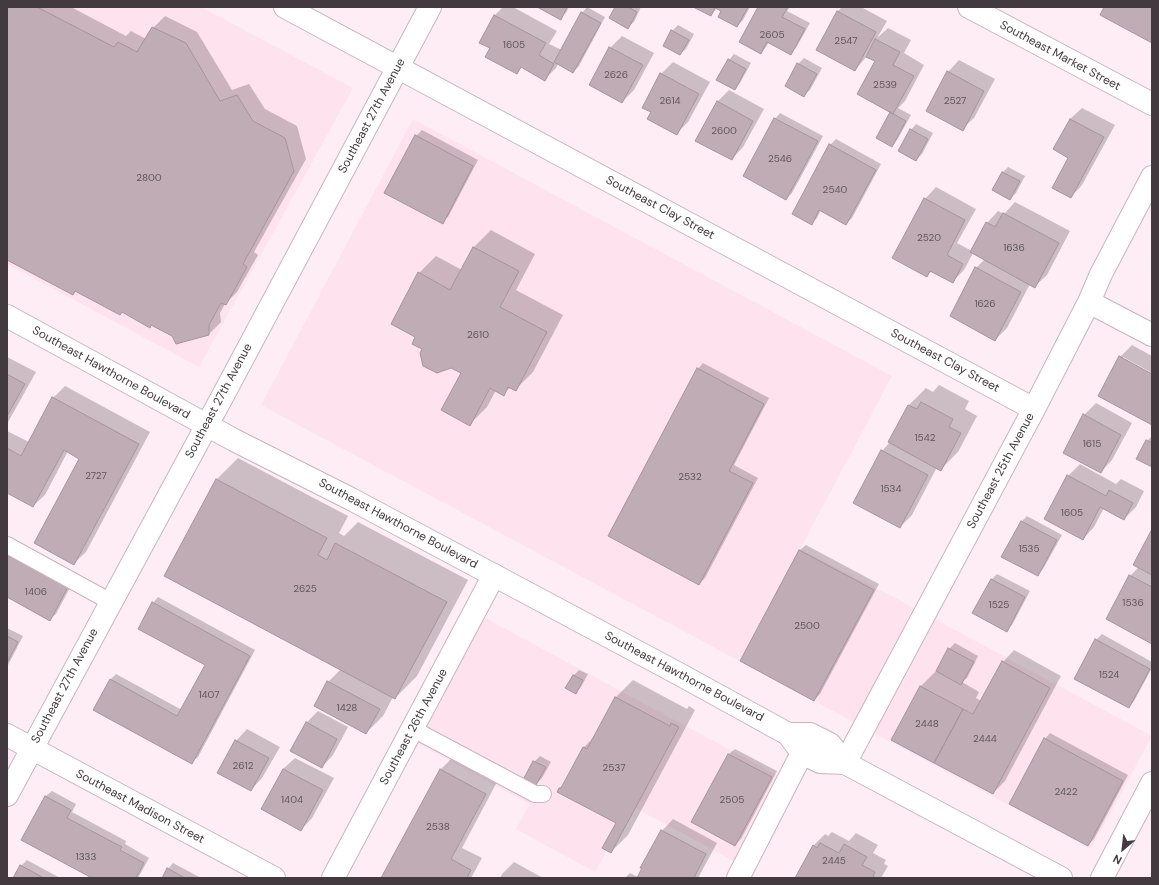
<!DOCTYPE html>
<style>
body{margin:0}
#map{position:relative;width:1159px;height:885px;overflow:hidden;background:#feedf4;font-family:"DM Sans",sans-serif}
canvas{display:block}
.frame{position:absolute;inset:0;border:8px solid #423a3e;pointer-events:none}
.north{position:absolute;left:1103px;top:829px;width:40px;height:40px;-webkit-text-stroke:3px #fff;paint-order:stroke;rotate:208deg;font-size:11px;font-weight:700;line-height:16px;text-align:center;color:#423a3e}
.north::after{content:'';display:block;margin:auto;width:14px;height:18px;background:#423a3e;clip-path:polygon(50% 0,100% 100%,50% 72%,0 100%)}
</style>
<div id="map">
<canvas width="1159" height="885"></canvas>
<div class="frame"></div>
<div class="north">N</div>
</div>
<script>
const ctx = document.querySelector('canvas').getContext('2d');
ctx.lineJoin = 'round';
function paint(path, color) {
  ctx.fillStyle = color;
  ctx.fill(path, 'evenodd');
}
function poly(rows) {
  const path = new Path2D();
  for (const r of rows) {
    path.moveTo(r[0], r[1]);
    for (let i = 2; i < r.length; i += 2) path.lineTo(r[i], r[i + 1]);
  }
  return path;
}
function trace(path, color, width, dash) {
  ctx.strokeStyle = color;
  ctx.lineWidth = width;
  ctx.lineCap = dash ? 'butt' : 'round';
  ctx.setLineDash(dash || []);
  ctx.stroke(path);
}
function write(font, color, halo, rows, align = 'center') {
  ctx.font = font + ' "DM Sans",sans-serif';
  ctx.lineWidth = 4;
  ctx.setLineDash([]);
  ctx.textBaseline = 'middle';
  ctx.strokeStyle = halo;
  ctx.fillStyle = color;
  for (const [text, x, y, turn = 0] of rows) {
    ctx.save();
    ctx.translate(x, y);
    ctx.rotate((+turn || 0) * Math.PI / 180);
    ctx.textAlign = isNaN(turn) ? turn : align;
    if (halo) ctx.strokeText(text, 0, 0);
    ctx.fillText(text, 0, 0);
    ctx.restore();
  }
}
paint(poly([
 [7,7,201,7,353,88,199,367,7,264],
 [413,119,892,376,800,549,901,601,1152,736,1091,849,261,405],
 [472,611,786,780,741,865,632,806,595,872,516,829,530,804,405,737]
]), '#fee2ee');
paint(poly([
 [7,7,71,7,126,36,131,31,146,39,153,28,165,16,197,32,232,90,249,84,265,109,297,126,306,159,254,252,258,255,237,292,225,304,220,313,221,322,209,334,173,336,152,324,76,290,73,294,7,258],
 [503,7,513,7,557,31,549,44,562,50,582,13,587,7,605,17,579,66,573,72,558,64,556,68,545,79,522,67,517,72,491,48,481,42,495,15],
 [539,7,569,7,566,13,560,18],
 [616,7,641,7,634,22,628,27],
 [695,7,750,7,743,20,737,26,722,11,717,8,711,15],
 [759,7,790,7,787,11,810,23,796,48,790,53,769,42,766,47,761,53],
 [842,7,861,7,887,21,877,38,888,28,911,40,904,53,924,65,905,101,898,108,911,115,897,140,892,146,891,112,876,61,867,56,855,70,837,12],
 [678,25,694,34,686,49,680,54,672,31],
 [622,36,654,53,634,90,622,102,610,48],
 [734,54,751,63,740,83,735,89,729,60],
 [804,58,822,68,810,90,804,95,798,64],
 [959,60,995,79,974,118,962,129,948,72],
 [673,62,710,82,688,122,677,133,661,74],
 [729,90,764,109,743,147,732,159,717,102],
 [1082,108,1115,125,1082,185,1071,197,1070,157,1070,119],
 [780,113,823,136,792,193,786,199,775,119],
 [916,124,933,133,922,154,916,160,911,130],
 [422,130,478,160,448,217,442,222,416,136],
 [836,139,881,164,852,218,846,224,821,210,817,218,812,223,830,145],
 [1008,167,1025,176,1016,193,1010,199,993,190,1003,172],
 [936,187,976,209,957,243,972,251,987,223,998,211,1004,214,1015,202,1070,231,1047,275,1035,286,1030,284,1007,328,995,340,976,268,985,259,973,253,964,270,952,282,932,271,927,275,925,199],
 [491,230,535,254,516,290,563,315,533,372,516,389,511,387,503,394,496,390,487,407,470,424,462,372,423,348,416,337,419,273,436,256,462,270,474,247],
 [1132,345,1152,356,1152,373,1123,357,1123,359,1152,375,1152,423,1120,357],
 [7,357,36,372,7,424],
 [703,363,769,398,734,465,758,478,705,578,699,584,698,369],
 [939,385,969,401,965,409,977,416,958,452,941,469,937,467,912,515,900,527,882,451,890,442,909,405,926,388,933,392],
 [65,386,150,432,86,552,74,563,81,458,68,451,45,495,33,506,7,492,7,431,29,442,53,398],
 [1096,403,1132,423,1112,460,1101,472,1084,415],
 [1152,436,1152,466,1147,441],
 [238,458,348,516,339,533,344,536,358,522,468,580,417,676,395,698,393,697,383,716,366,733,328,682,341,669,216,480],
 [1080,464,1116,484,1121,479,1144,491,1136,507,1124,519,1104,508,1094,527,1083,539,1068,476],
 [1027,516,1062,535,1043,569,1037,575,1022,521],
 [1152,532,1152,643,1130,576,1139,567],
 [806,545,879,584,820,694,814,700,741,661,800,550],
 [7,546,73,582,56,614,50,619,7,596],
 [997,574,1030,591,1012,625,1006,631,973,613,992,579],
 [158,597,255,650,198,757,192,762,110,680,116,674,182,710,206,665,153,603],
 [7,628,23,636,7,667],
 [1102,634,1152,662,1152,668,1134,701,1129,707,1096,640],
 [955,643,978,656,967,678,962,682,979,692,976,698,981,701,1003,662,1014,650,1061,676,1005,781,993,793,920,687,938,669,949,649],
 [968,711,978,716,968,713],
 [579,670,588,674,581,687,576,693,574,675],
 [633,680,687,709,689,706,695,710,628,835,611,852,617,822,560,788,564,784,583,748,595,736,616,697],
 [318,711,348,727,333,755,322,767,306,723],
 [247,729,280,747,262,778,251,790,236,741],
 [1050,733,1128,775,1094,839,1088,845,1045,739],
 [735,749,777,771,741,839,735,845,693,822,729,754],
 [540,756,551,762,542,778,536,784,526,778,534,762],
 [295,758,334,778,312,818,301,830,262,809,283,769],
 [452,758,497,782,462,848,482,858,471,878,382,878,441,769],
 [52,791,76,804,72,812,126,841,125,844,149,858,138,878,94,878,23,840,46,796],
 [673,819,717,843,698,878,625,878,630,873,638,877,662,831],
 [832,832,849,841,856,833,878,845,873,853,886,860,884,864,888,866,881,878,796,878,813,846,825,834,828,836],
 [27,860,60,878,14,878,21,866],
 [514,862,543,878,500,878,502,874],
 [173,863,201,878,163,878,168,869]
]), '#0003');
const building = poly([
 [7,7,37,7,114,47,118,42,137,52,152,27,186,43,220,101,237,95,253,121,285,138,294,171,243,264,247,267,226,305,221,303,209,325,209,335,176,344,172,336,151,325,150,328,122,312,120,315,75,291,73,295,7,260,7,7],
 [537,7,567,7,561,20,537,7],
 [615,7,628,7,637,12,628,29,609,18,615,7],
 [693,7,748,7,737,27,718,17,721,11,715,8,711,16,693,7],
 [758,7,788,7,782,17,805,29,791,55,767,42,761,54,739,42,758,7],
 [1104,7,1152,7,1152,43,1100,15,1104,7],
 [837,11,876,32,855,71,816,50,837,11],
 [581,12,601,23,573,73,554,62,581,12],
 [494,15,546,43,539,55,554,64,545,81,521,67,517,74,485,57,490,48,479,43,494,15],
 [671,30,689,40,680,55,663,46,671,30],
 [875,39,900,52,893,65,914,76,893,114,857,94,875,61,866,57,875,39],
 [609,47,643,65,622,103,589,85,609,47],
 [728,59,746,69,735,90,716,80,728,59],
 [797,63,817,74,804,97,785,86,797,63],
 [947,71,984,91,963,131,926,111,947,71],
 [660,73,699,94,677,135,647,119,651,112,642,108,660,73],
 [717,101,753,121,732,160,695,141,717,101],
 [890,112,906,121,892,147,876,138,890,112],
 [774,118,818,141,786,200,743,176,774,118],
 [1070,119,1104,137,1071,198,1052,188,1068,158,1053,149,1070,119],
 [910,129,928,139,916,161,898,151,910,129],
 [415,135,473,166,443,224,384,193,415,135],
 [829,144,876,170,846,225,819,210,812,225,792,214,829,144],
 [1002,172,1020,181,1010,200,992,190,1002,172],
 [924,198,965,220,947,255,963,264,953,283,930,271,927,277,892,258,924,198],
 [1003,213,1059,243,1035,288,970,252,986,222,995,227,1003,213],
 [473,247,519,271,500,307,547,332,516,391,508,387,504,396,490,388,470,426,441,410,461,373,451,368,437,373,423,366,420,353,422,349,412,344,415,337,391,324,418,272,450,290,473,247],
 [975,267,1021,292,995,341,950,316,975,267],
 [1119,356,1152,374,1152,425,1098,396,1119,356],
 [697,368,764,404,729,471,753,483,699,585,608,536,697,368],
 [7,374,25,384,7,416,7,374],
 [52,397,139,444,74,565,34,543,79,459,64,450,33,507,7,493,7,448,21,456,52,397],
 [921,402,953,419,949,427,961,433,941,471,888,442,908,405,917,409,921,402],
 [1083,414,1121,435,1101,473,1063,453,1083,414],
 [1146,440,1152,443,1152,467,1136,459,1146,440],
 [881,450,928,475,900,528,853,503,881,450],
 [1067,475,1106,496,1109,490,1133,503,1124,520,1100,507,1083,540,1044,519,1067,475],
 [216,479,327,538,318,555,327,560,335,543,447,602,395,699,164,576,216,479],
 [1021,521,1057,540,1038,576,1001,557,1021,521],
 [1152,529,1152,575,1133,565,1152,529],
 [799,550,874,590,814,701,740,661,799,550],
 [7,555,68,587,50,621,7,597,7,555],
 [1129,575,1152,587,1152,644,1106,619,1129,575],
 [991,579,1025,597,1007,632,972,613,991,579],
 [152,602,250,656,192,764,93,710,110,679,177,716,205,665,138,629,152,602],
 [7,636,18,642,7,663,7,636],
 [1095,639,1150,669,1129,708,1074,679,1095,639],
 [948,648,974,662,961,685,936,671,948,648],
 [1002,661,1050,688,993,794,934,763,963,709,973,714,1002,661],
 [573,675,583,680,576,694,565,688,573,675],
 [327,681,380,709,366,734,314,706,327,681],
 [920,686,963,709,934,763,891,740,920,686],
 [615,697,670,726,671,723,679,727,611,853,602,848,616,823,557,792,559,788,561,788,583,747,587,749,615,697],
 [306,722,337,739,322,768,290,751,306,722],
 [1044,738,1123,781,1088,846,1009,804,1044,738],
 [235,740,269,758,251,791,217,773,235,740],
 [728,754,772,777,735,846,691,822,728,754],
 [533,761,546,767,536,785,524,778,533,761],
 [283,769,323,790,301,831,261,809,283,769],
 [440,769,486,794,451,859,471,870,467,878,381,878,440,769],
 [45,796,71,810,67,818,122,847,120,850,144,863,136,878,92,878,21,840,45,796],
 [661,830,706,854,694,878,637,878,642,868,640,868,661,830],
 [820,843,839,853,844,844,867,857,862,865,875,872,873,876,876,878,795,878,813,845,817,848,820,843],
 [20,865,44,878,13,878,20,865],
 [167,868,185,878,162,878,167,868]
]);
paint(building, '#bfacb4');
trace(building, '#a7949c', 1);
const lane = poly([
 [7,545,111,602],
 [413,729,535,794,543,794]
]);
const street = poly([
 [285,7,1034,409],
 [969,7,1152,104],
 [1089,302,1152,335],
 [7,735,274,878],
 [845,763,1034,409,1089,302,1101,274,1152,177],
 [7,795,227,388,430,7],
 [333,878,494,575],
 [738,878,802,753],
 [1102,878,1152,783]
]);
const secondary = poly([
 [7,316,234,440,351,499,679,674,788,734,802,753,820,762,845,763],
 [788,734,810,734,830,744,845,763,1061,878]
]);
trace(lane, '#c9b5be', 18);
trace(street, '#c9b5be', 24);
trace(secondary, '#c9b5be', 24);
trace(lane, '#fff', 16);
trace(street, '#fff', 22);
trace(secondary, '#fff', 22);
write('10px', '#61565c', null, [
 ["2605",772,35],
 ["2547",846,41],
 ["1605",514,45],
 ["2626",616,75],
 ["2539",885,85],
 ["2614",670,101],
 ["2527",955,101],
 ["2600",724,131],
 ["2546",780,159],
 ["2800",149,178],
 ["2540",835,190],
 ["2520",929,238],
 ["1636",1014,248],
 ["1626",985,304],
 ["2610",478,335],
 ["1542",925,438],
 ["1615",1092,444],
 ["2727",96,476],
 ["2532",690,477],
 ["1534",891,489],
 ["1605",1072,513],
 ["1535",1029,549],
 ["2625",305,589],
 ["1406",36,592],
 ["1536",1133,603],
 ["1525",999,605],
 ["2500",807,626],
 ["1524",1109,675],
 ["1407",209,695],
 ["1428",347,708],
 ["2448",927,724],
 ["2444",985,739],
 ["2612",243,766],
 ["2537",614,768],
 ["2422",1066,792],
 ["1404",292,800],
 ["2505",732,800],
 ["2538",438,827],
 ["1333",86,857],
 ["2445",834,861]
]);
write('12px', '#423a3e', '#fff', [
 ["Southeast Market Street",1060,56,28],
 ["Southeast 27th Avenue",372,116,-62],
 ["Southeast Clay Street",660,208,28],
 ["Southeast Clay Street",945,361,28],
 ["Southeast Hawthorne Boulevard",111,373,29],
 ["Southeast 27th Avenue",219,401,-62],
 ["Southeast 25th Avenue",1001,471,-62],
 ["Southeast Hawthorne Boulevard",398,524,28],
 ["Southeast Hawthorne Boulevard",684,677,28],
 ["Southeast 27th Avenue",65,686,-62],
 ["Southeast 26th Avenue",414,727,-62],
 ["Southeast Madison Street",140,807,28]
]);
</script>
